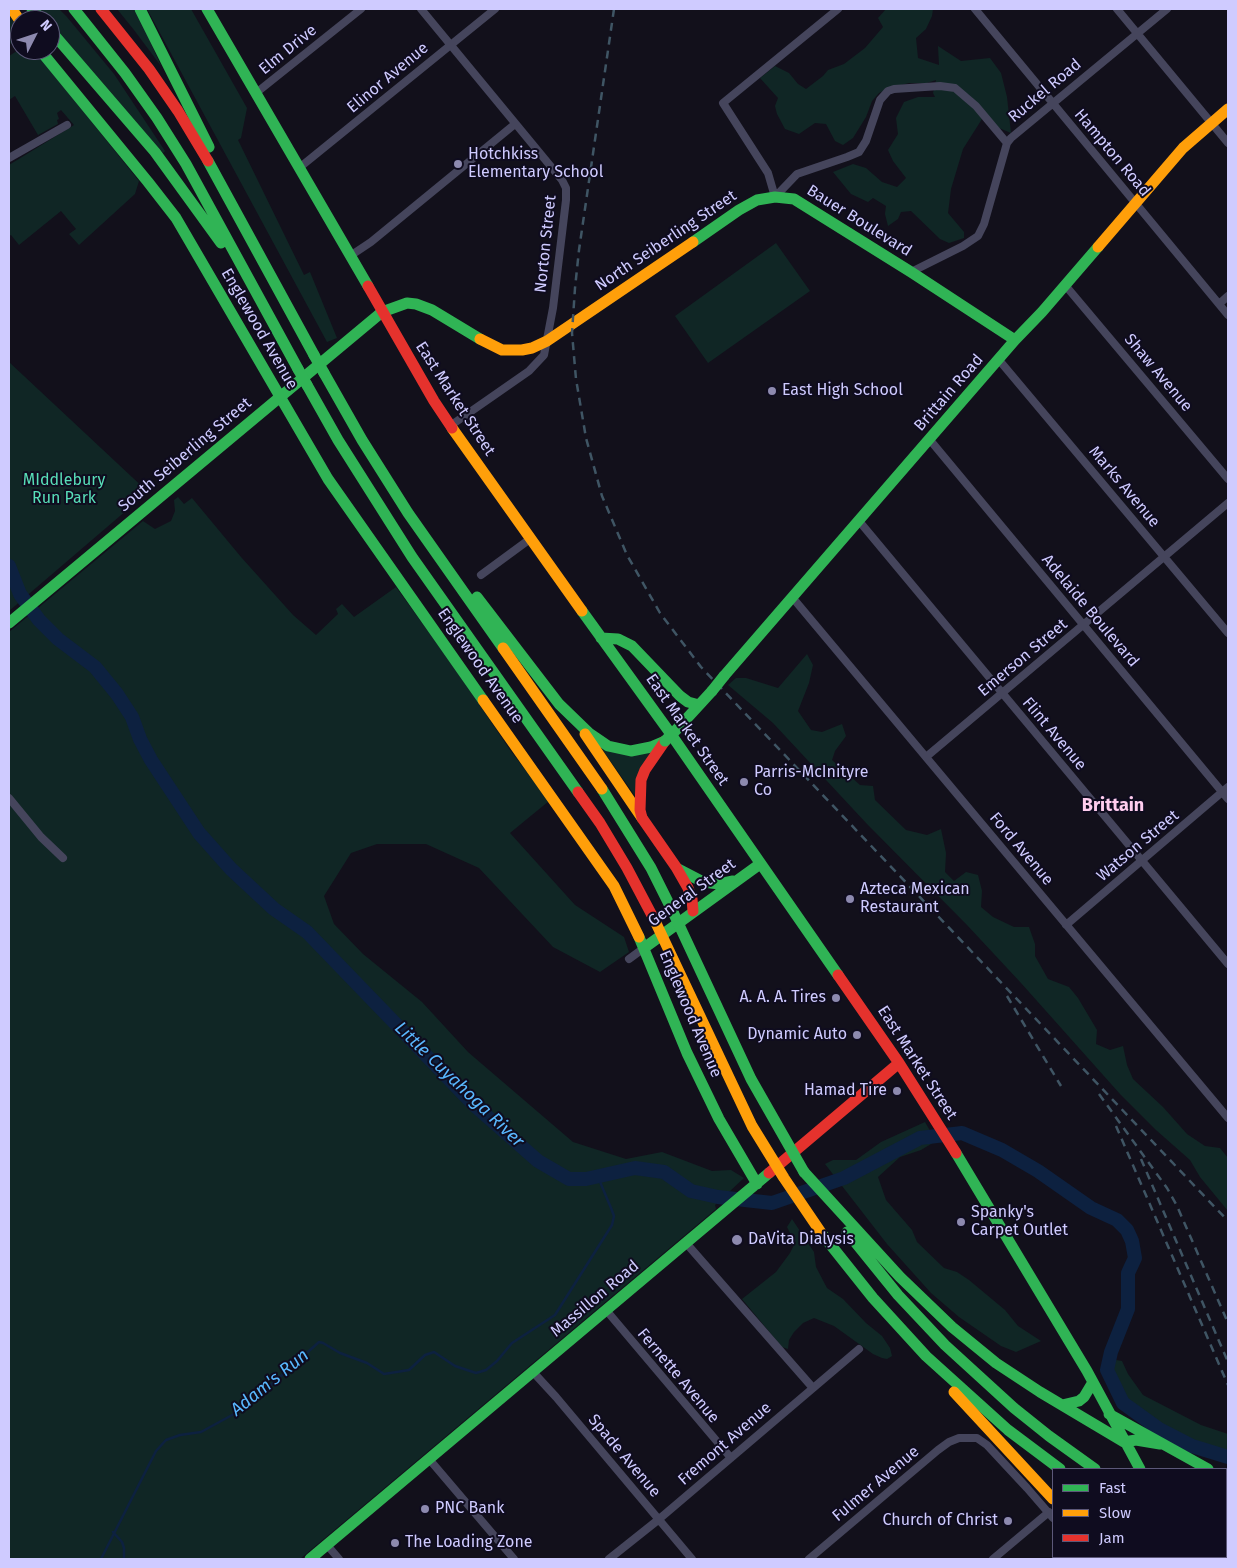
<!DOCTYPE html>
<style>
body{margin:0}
#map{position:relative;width:1237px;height:1568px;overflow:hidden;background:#12101b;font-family:"Fira Sans",sans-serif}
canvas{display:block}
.frame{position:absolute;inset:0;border:10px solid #cfcbff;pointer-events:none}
.legend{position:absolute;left:1052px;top:1468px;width:175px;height:90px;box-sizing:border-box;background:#0f0c1f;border:1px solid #5c5879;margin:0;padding:6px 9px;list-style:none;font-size:15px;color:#cfcbff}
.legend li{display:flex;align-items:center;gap:10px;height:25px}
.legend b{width:25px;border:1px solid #5c5879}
.north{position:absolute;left:10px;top:10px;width:50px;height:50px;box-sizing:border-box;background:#0f0c1f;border:1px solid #5c5879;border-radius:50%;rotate:49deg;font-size:14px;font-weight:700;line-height:20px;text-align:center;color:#cfcbff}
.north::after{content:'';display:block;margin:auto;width:18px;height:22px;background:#8d8aaf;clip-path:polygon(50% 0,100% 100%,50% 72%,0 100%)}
</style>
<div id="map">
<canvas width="1237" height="1568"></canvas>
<div class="frame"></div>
<ul class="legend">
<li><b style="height:6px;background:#30b455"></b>Fast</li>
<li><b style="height:6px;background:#ff9f0a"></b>Slow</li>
<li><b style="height:6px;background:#e5322d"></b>Jam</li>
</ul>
<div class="north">N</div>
</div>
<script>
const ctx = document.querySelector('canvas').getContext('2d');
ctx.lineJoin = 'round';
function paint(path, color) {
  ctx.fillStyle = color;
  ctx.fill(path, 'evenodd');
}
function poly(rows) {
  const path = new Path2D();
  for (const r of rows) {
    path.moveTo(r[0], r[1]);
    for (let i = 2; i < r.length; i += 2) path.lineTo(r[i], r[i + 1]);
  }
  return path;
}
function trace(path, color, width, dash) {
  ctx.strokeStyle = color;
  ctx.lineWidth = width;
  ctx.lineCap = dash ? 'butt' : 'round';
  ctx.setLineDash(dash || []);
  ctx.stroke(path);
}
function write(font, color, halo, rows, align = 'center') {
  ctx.font = font + ' "Fira Sans",sans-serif';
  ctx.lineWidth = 4;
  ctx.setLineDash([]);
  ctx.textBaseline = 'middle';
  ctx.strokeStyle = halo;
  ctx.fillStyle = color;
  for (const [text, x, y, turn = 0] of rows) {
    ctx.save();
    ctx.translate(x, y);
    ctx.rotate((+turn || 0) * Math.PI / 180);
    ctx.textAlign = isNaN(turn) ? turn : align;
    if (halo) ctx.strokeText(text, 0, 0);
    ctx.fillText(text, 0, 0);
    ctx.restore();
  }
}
paint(poly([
 [39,9,59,9,67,17,114,74,165,151,163,153],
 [117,9,136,9,161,66,134,30],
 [147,9,191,9,247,108,241,138,238,140,304,275,310,272,337,338,327,342],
 [886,9,933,9,932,16,926,29,916,38,918,58,939,65,938,46,961,61,990,58,1001,73,1007,97,1011,133,999,128,968,94,963,99,978,111,982,119,963,149,951,189,948,213,964,232,964,238,949,243,940,239,911,211,901,212,898,219,888,226,885,214,886,206,873,198,868,202,851,194,833,172,853,164,866,168,882,182,897,187,906,178,893,161,888,150,898,134,896,118,904,102,918,97,935,97,933,93,936,80,927,83,909,83,889,88,879,93,872,101,866,117,853,138,843,145,835,141,826,124,815,123,799,134,785,129,777,114,775,106,778,98,760,78,775,66,789,73,798,84,806,89,823,76,828,70,844,64,865,48,883,27,878,18],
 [9,15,20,31,20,50,34,50,139,181,135,194,79,245,69,234,76,229,61,211,19,245,11,235,9,236,9,165,74,125,61,110,57,113,59,119,57,120,58,124,38,135,15,96,9,100,9,56,17,51,17,49,9,42],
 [776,243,810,291,708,363,675,316],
 [9,362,148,492,9,611,9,361],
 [178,497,184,504,192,498,241,557,293,615,316,635,338,614,336,609,342,604,354,617,396,587,456,670,510,750,549,801,510,833,575,905,624,937,629,952,600,972,553,947,479,868,426,844,377,844,351,853,324,896,334,924,363,954,422,1002,468,1052,573,1142,626,1159,662,1152,712,1171,731,1170,744,1178,715,1205,716,1209,300,1559,9,1559,9,632,143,521,155,529,171,521,175,511,174,500],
 [807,654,813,665,809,683,798,711,811,730,822,732,842,724,846,736,835,751,832,760,860,785,873,786,875,800,906,830,927,835,941,829,946,853,945,872,954,881,966,872,978,875,982,891,981,907,993,917,1014,927,1029,927,1035,944,1035,956,1048,979,1069,987,1078,998,1097,1030,1096,1044,1110,1050,1123,1046,1127,1065,1133,1079,1163,1107,1187,1134,1205,1146,1220,1148,1228,1158,1228,1211,1200,1177,1190,1160,1156,1130,1120,1094,1021,983,967,925,867,824,773,723,728,685,736,678,746,678,778,688],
 [599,745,655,750,638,800],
 [925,1122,936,1141,921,1150,900,1157,878,1177,886,1200,912,1230,917,1242,944,1268,957,1272,969,1280,1005,1310,1018,1326,1041,1341,1016,1352,1001,1346,959,1317,931,1293,887,1244,825,1164,833,1160,856,1160,881,1142],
 [792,1219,814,1252,816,1267,827,1288,843,1299,866,1323,882,1336,890,1348,892,1356,887,1359,882,1358,873,1354,834,1326,814,1318,803,1323,794,1332,789,1340,788,1349,782,1347,742,1299,776,1272,790,1253,795,1243,787,1227],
 [1110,1359,1122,1361,1128,1374,1143,1395,1201,1425,1228,1434,1228,1457,1192,1446,1159,1429,1122,1400,1107,1370]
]), '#102625');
trace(poly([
 [113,1532,122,1542,124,1548,124,1559],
 [101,1559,156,1451,166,1440,180,1435,201,1432,245,1408,319,1342,323,1343,340,1353,367,1363,384,1374,409,1370,425,1355,434,1352,455,1366,476,1373,486,1370,497,1361,512,1343,555,1315,612,1225,614,1216,611,1208,598,1177]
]), '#0d2140', 2.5);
trace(poly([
 [9,566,20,594,39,620,58,639,95,667,117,694,132,717,140,739,151,760,199,833,231,869,274,909,307,932,473,1104,538,1161,569,1179,586,1179,635,1168,664,1172,691,1191,718,1197,772,1203,844,1178,920,1138,962,1133,1002,1150,1038,1171,1091,1208,1117,1220,1127,1230,1132,1241,1135,1258,1128,1273,1128,1309,1111,1352,1107,1370,1123,1403,1159,1429,1192,1446,1228,1457]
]), '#0d2140', 14);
trace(poly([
 [421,9,562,180,566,188,566,200,553,308,544,355,529,371,450,426],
 [975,9,1228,315],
 [1117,9,1228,143],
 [256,93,361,9],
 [9,158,67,125],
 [299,168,495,9],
 [775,197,797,174,847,157,859,152,866,141,880,100,888,91,894,89,940,86,955,88,976,106,1007,143],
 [775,197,768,173,723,103,838,9],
 [350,256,371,242,515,124],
 [911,272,963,246,978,236,984,224,1007,143,1011,138,1167,9],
 [1065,285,1228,479],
 [1219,304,1228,296],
 [999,360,1228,633],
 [930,440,1228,799],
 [859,521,1228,964],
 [481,575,530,539],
 [792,597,1228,1118],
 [926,757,1228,503],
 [9,798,41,837,63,858],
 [1066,925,1228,787],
 [629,959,644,948],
 [686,1243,813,1388],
 [606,1310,731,1458],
 [533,1372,556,1397,692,1559],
 [429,1459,514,1559],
 [327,1545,339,1559],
 [1080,1557,1082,1559],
 [609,1559,658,1520,859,1349],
 [809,1559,938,1450,949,1442,959,1438,977,1438,987,1445,1027,1488,1053,1518],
 [993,1559,1049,1512]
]), '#45455c', 8);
trace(poly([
 [32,9,42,20],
 [74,9,125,73,157,118,186,164,298,369],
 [140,9,209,147],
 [207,9,368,286],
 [50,30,155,152,221,243],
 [40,50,148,182],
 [208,161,314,355],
 [148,182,176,218,328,479,483,700],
 [693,242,739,210,757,200,775,197,794,199,911,272,1015,340],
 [324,373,362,440,408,513,503,648],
 [307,385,338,440,412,557,578,792],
 [477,597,559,704,589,733,608,746,631,751,651,747,665,741],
 [582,611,668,730,838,975],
 [9,623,382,312,407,303,416,304,432,310,480,339],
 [601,638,618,639,632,646,680,696,688,702,699,705],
 [724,676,1015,340,1042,312,1098,247],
 [679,727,712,691],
 [602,789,651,868,673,912],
 [678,869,703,882,719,884,733,881],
 [639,937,687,1053,719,1119,757,1184],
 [644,948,760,864],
 [956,1153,1087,1371,1140,1469],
 [804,1172,900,1277,952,1327,996,1363,1040,1392,1124,1442,1136,1440,1160,1444],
 [847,1232,898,1295,945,1345,1014,1408,1049,1436,1095,1469],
 [822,1234,873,1298,926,1356,1008,1430,1060,1469],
 [1062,1405,1079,1401,1084,1397,1093,1382],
 [1109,1414,1208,1469],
 [1226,1543,1228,1544],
 [1120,1557,1124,1559],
 [1208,1557,1213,1559],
 [310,1559,769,1173]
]), '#30b455', 11);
trace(poly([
 [12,9,20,21],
 [1098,247,1183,148,1228,109],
 [480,339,502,350,522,350,532,348,547,341,693,242],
 [452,428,582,611],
 [503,648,602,789],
 [483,700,614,886,639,937],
 [585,734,642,818],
 [954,1392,1053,1499],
 [1226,1481,1228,1482]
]), '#ff9f0a', 11);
trace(poly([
 [101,9,149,69,178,111,208,161],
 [368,286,434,401,452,428],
 [665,741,645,770,641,780,640,810,642,818,676,867,688,888,692,899,693,911],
 [578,792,600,823,627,868,655,921],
 [838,975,899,1063,956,1153],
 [769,1173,899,1063]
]), '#e5322d', 11);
trace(poly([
 [614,9,579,250,575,288,572,333,576,379,586,438,602,496,627,555,660,613,701,667,1228,1221],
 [1007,996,1061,1086],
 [1099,1094,1167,1188,1177,1206,1228,1323],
 [1116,1126,1228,1385],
 [1141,1159,1228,1362]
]), '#3f5564', 2.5, [8, 6]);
trace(poly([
 [314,355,324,373],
 [298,369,307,385],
 [712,691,724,676],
 [665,741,679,727],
 [673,912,751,1079,804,1172]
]), '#30b455', 11);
trace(poly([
 [655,921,752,1126,784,1178,822,1234]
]), '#ff9f0a', 11);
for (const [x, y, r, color] of [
 [458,164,5,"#8d8aaf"],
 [772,391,5,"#8d8aaf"],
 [744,782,5,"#8d8aaf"],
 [850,899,5,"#8d8aaf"],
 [836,998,5,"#8d8aaf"],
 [857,1035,5,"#8d8aaf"],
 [897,1091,5,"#8d8aaf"],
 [961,1222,5,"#8d8aaf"],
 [737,1240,6,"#8d8aaf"],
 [425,1509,5,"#8d8aaf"],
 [1008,1521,5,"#8d8aaf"],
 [395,1543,5,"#8d8aaf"]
]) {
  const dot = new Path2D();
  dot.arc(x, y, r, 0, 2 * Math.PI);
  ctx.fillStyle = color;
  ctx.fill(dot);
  trace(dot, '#0f0c1f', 2);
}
write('16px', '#cfcbff', '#0f0c1f', [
 ["Elm Drive",288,50,-39],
 ["Elinor Avenue",388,78,-40],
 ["Ruckel Road",1045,91,-40],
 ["Hampton Road",1112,153,50],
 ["Bauer Boulevard",859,221,32],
 ["North Seiberling Street",666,241,-34],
 ["Norton Street",546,244,-84],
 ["Englewood Avenue",259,329,60],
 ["Shaw Avenue",1158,373,50],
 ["Brittain Road",949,393,-49],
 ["East Market Street",455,399,57],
 ["South Seiberling Street",185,455,-40],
 ["Marks Avenue",1124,487,50],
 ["Adelaide Boulevard",1090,611,50],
 ["Emerson Street",1023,658,-40],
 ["Englewood Avenue",480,666,55],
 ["East Market Street",687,730,55],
 ["Flint Avenue",1054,734,50],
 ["Watson Street",1138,846,-40],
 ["Ford Avenue",1021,849,50],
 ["General Street",692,893,-36],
 ["Englewood Avenue",690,1014,67],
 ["East Market Street",917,1063,57],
 ["Massillon Road",595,1299,-40],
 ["Fernette Avenue",678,1376,50],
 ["Fremont Avenue",725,1444,-41],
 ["Spade Avenue",624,1456,50],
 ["Fulmer Avenue",876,1484,-40]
]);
write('16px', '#cfcbff', '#0f0c1f', [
 ["Hotchkiss",468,155],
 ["Elementary School",468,173],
 ["East High School",782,391],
 ["Parris-McInityre",754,773],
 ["Co",754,791],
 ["Azteca Mexican",860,890],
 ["Restaurant",860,908],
 ["A. A. A. Tires",826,998,"right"],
 ["Dynamic Auto",847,1035,"right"],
 ["Hamad Tire",887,1091,"right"],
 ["Spanky's",971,1213],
 ["Carpet Outlet",971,1231],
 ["DaVita Dialysis",748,1240],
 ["PNC Bank",435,1509],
 ["Church of Christ",998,1521,"right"],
 ["The Loading Zone",405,1543]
], 'left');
write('16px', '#58deb8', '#0f0c1f', [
 ["MIddlebury",64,481],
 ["Run Park",64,499]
]);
write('bold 18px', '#ffcdee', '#0f0c1f', [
 ["Brittain",1113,806]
]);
write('italic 18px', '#59b7fe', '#0f0c1f', [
 ["Little Cuyahoga River",459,1085,44],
 ["Adam's Run",270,1383,-39]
]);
</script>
